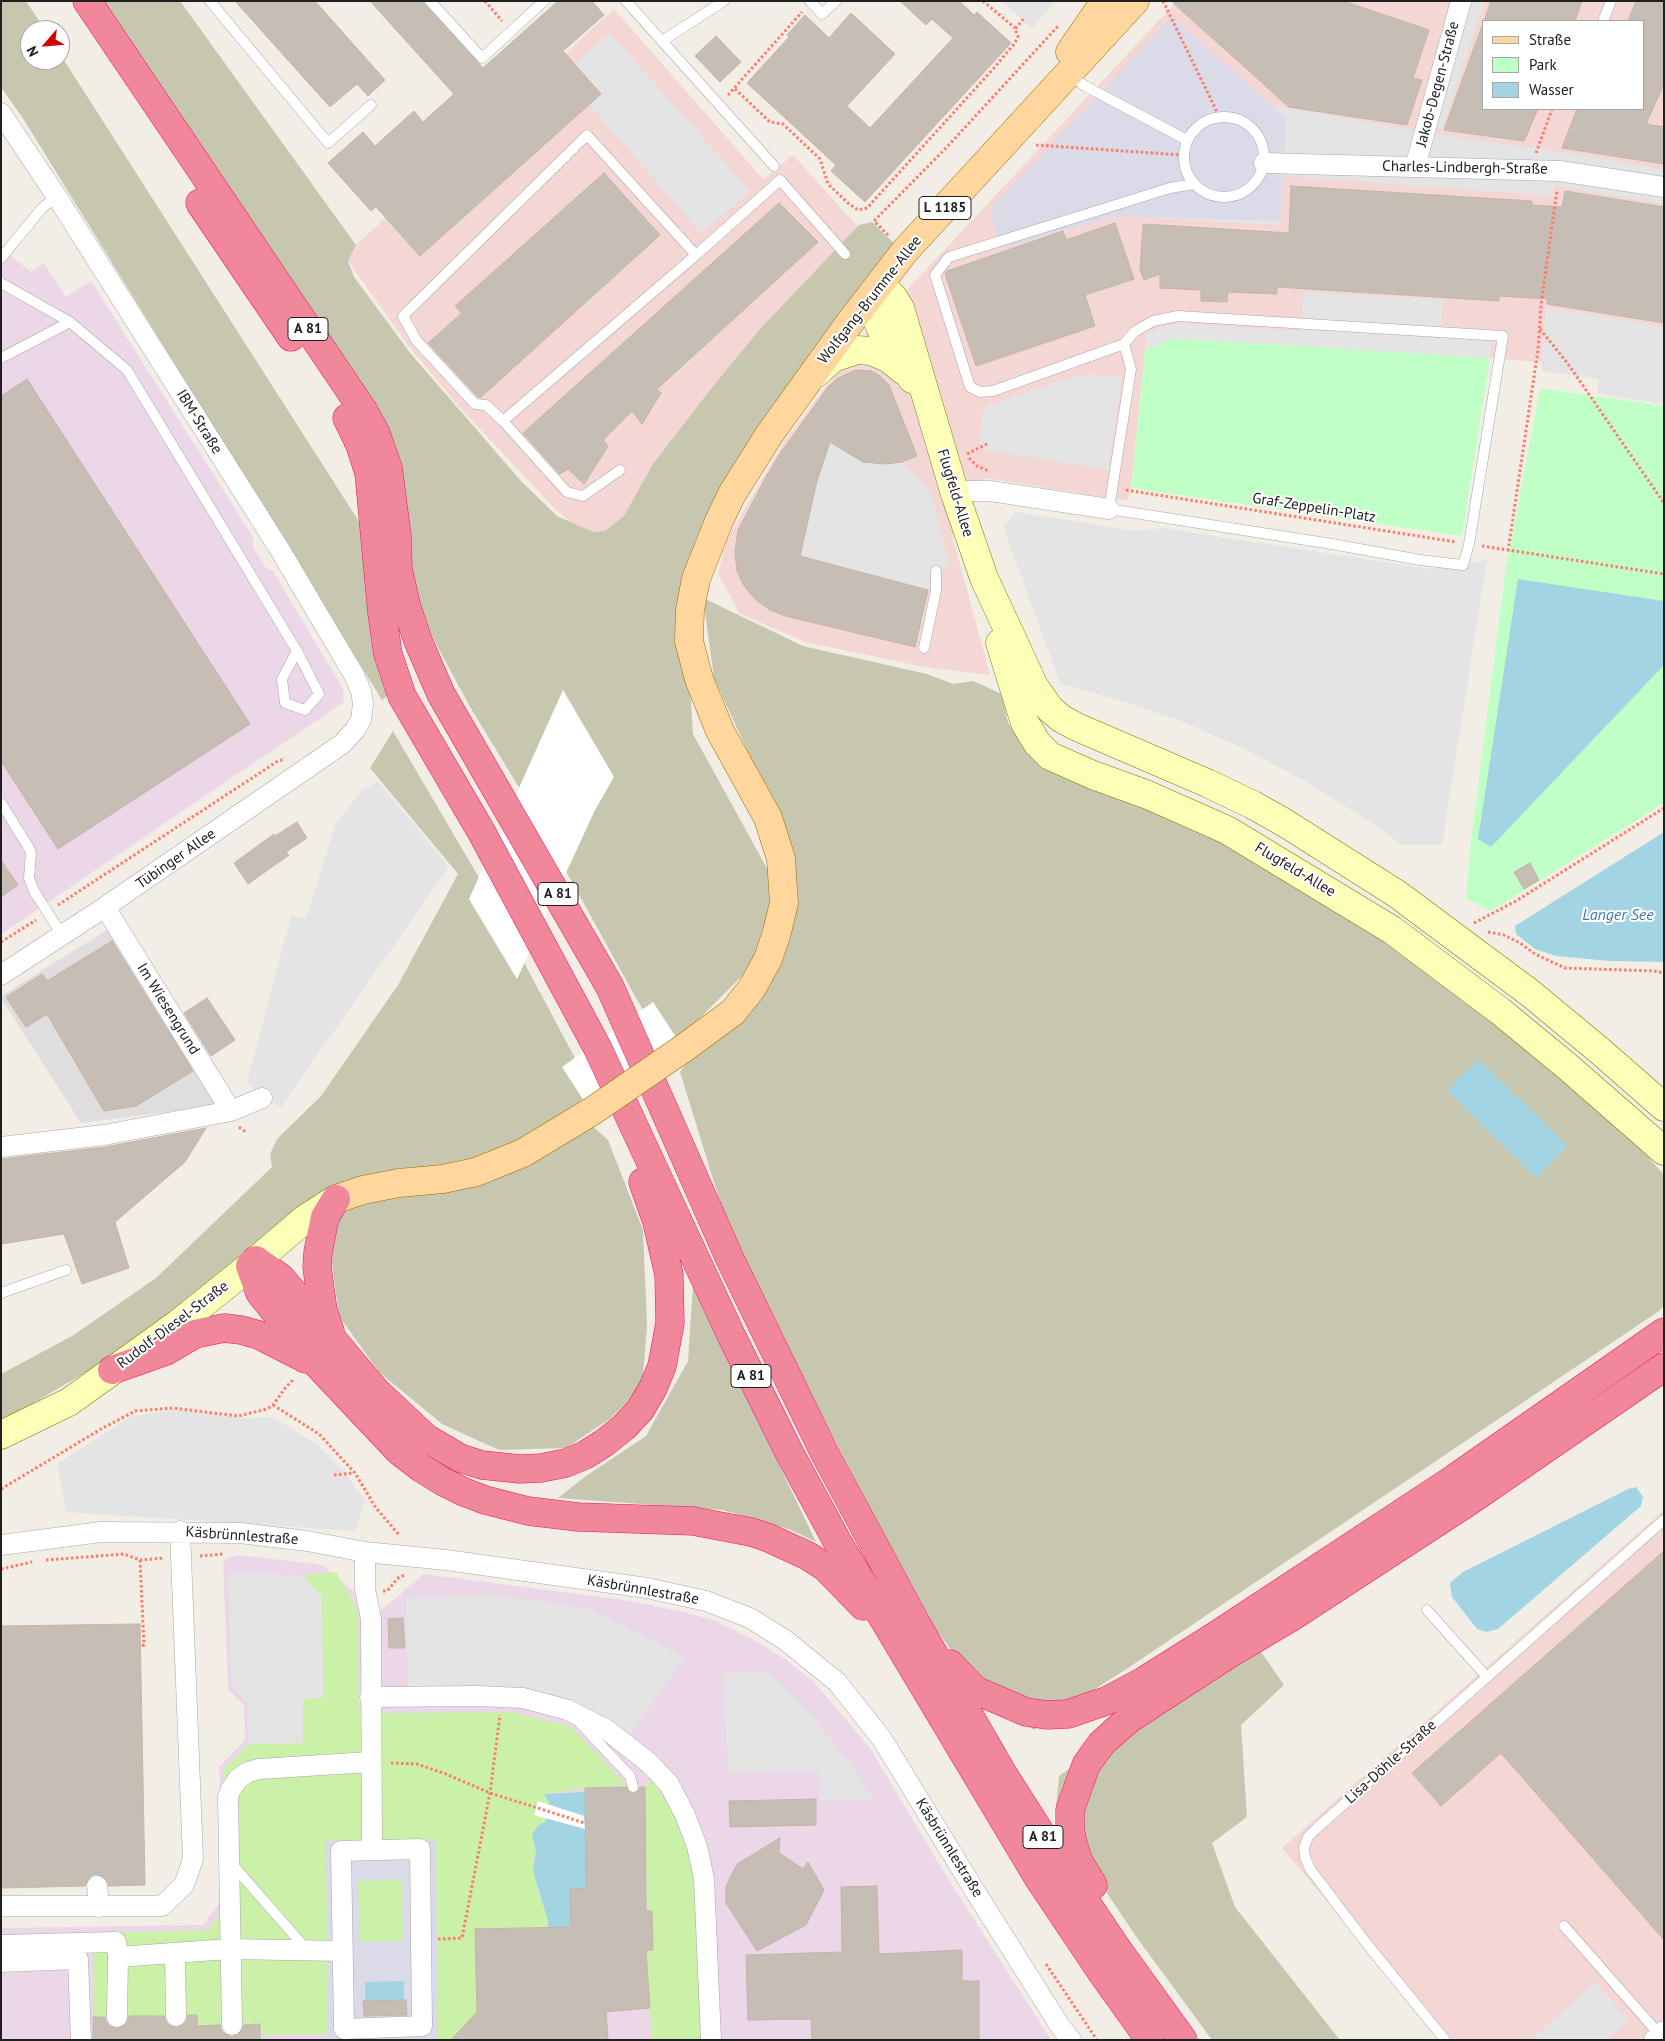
<!DOCTYPE html>
<meta charset="utf-8">
<style>
body{margin:0}
#map{position:relative;width:1665px;height:2041px;overflow:hidden;background:#f2eee6;font-family:"PT Sans",sans-serif}
canvas{display:block}
.frame{position:absolute;inset:0;border:2px solid #202020;pointer-events:none}
.legend{position:absolute;left:1482px;top:20px;width:162px;height:90px;box-sizing:border-box;background:#fff;border:1px solid #a6a6a6;margin:0;padding:6px 9px;list-style:none;font-size:15px;color:#202020}
.legend li{display:flex;align-items:center;gap:10px;height:25px}
.legend b{width:25px;border:1px solid #a6a6a6}
.north{position:absolute;left:20px;top:20px;width:50px;height:50px;box-sizing:border-box;background:#fff;border:1px solid #a6a6a6;border-radius:50%;rotate:243deg;font-size:14px;font-weight:700;line-height:20px;text-align:center;color:#202020}
.north::after{content:'';display:block;margin:auto;width:18px;height:22px;background:#d10200;clip-path:polygon(50% 0,100% 100%,50% 72%,0 100%)}
</style>
<div id="map">
<canvas width="1665" height="2041"></canvas>
<div class="frame"></div>
<ul class="legend">
<li><b style="height:6px;background:#ffd69e"></b>Straße</li>
<li><b style="height:14px;background:#c0ffc6"></b>Park</li>
<li><b style="height:14px;background:#a3d4e3"></b>Wasser</li>
</ul>
<div class="north">N</div>
</div>
<script>
const ctx = document.querySelector('canvas').getContext('2d');
ctx.lineJoin = 'round';
function paint(path, color) {
  ctx.fillStyle = color;
  ctx.fill(path, 'evenodd');
}
function poly(rows) {
  const path = new Path2D();
  for (const r of rows) {
    if (r.length === 3) {
      path.moveTo(r[0] + r[2], r[1]);
      path.arc(r[0], r[1], r[2], 0, 2 * Math.PI);
      continue;
    }
    path.moveTo(r[0], r[1]);
    for (let i = 2; i < r.length; i += 2) path.lineTo(r[i], r[i + 1]);
  }
  return path;
}
function trace(path, color, width, dash) {
  ctx.strokeStyle = color;
  ctx.lineWidth = width;
  ctx.lineCap = dash ? 'butt' : 'round';
  ctx.setLineDash(dash || []);
  ctx.stroke(path);
}
function write(font, color, halo, rows, align = 'center') {
  ctx.font = font + ' "PT Sans",sans-serif';
  ctx.lineWidth = 4;
  ctx.setLineDash([]);
  ctx.textBaseline = 'middle';
  ctx.strokeStyle = halo;
  ctx.fillStyle = color;
  for (const [text, x, y, turn = 0] of rows) {
    ctx.save();
    ctx.translate(x, y);
    ctx.rotate((+turn || 0) * Math.PI / 180);
    ctx.textAlign = isNaN(turn) ? turn : align;
    if (halo) ctx.strokeText(text, 0, 0);
    ctx.fillText(text, 0, 0);
    ctx.restore();
  }
}
paint(poly([
 [120,922,235,1103,81,1123,1,998,1,996]
]), '#dfdddd');
paint(poly([
 [1177,1,1664,1,1664,381,1541,362,1176,338,1145,349,1131,488,1128,501,985,478,952,535,990,675,924,667,805,642,739,613,718,573,727,539,784,442,862,338],
 [1484,21,1644,21,1644,109,1484,109],
 [614,9,763,179,793,155,857,226,795,302,640,524,594,542,557,511,462,410,410,348,348,261,356,245],
 [1664,1510,1664,2040,1445,2040,1282,1848]
]), '#f4d6d4');
paint(poly([
 [1,248,31,272,44,263,66,297,91,281,253,537,253,547,266,568,273,571,343,689,344,702,1,934],
 [239,1555,323,1565,354,1592,371,1619,424,1574,631,1601,684,1612,716,1621,754,1640,785,1659,813,1681,870,1748,945,1874,1051,2040,1,2040,1,1928,203,1925,225,1895,219,1767,245,1740,244,1705,228,1689,223,1563,227,1558]
]), '#ebd7e8');
paint(poly([
 [1,1,26,1,45,30,30,30,30,60,60,60,60,54,367,534,394,691,382,700,24,120,1,87],
 [99,1,180,1,356,245,348,261,354,277,411,354,521,481,557,516,593,532,605,531,624,516,653,464,710,390,761,328,859,225,872,222,901,250,721,508,687,640,693,734,769,872,771,916,753,965,687,1031,665,1047,636,998,526,799,470,707,413,601,406,522,395,445],
 [703,598,803,646,927,674,953,684,973,681,1002,694,1008,723,1026,745,1183,818,1384,936,1619,1123,1664,1175,1664,1306,1659,1311,1125,1670,1051,1717,1034,1730,1012,1717,977,1685,935,1628,877,1521,734,1247,680,1072,685,1065,734,1028,767,990,791,917,790,844,714,678],
 [393,731,478,876,593,1092,540,1130,494,1156,389,1176,316,1195,258,1245,110,1358,1,1422,1,1374,72,1336,156,1278,272,1167,270,1154,277,1139,321,1096,398,985,458,874,370,768],
 [590,1124,608,1140,643,1230,647,1326,642,1387,611,1418,566,1448,499,1450,442,1424,379,1372,339,1316,331,1255,341,1212],
 [693,1284,816,1542,791,1530,723,1510,558,1498,586,1476,646,1436,688,1361],
 [1253,1640,1284,1685,1241,1725,1247,1817,1212,1843,1235,1907,1340,2040,1212,2040,1135,1935,1072,1841,1056,1806,1059,1776,1160,1703]
]), '#c7c7b0');
paint(poly([
 [336,1572,358,1611,359,1713,511,1712,570,1726,627,1785,585,1788,544,1794,549,1802,546,1821,539,1825,533,1843,536,1851,533,1860,538,1891,548,1921,548,1941,451,2040,328,2040,328,2034,263,2035,260,2024,197,2026,196,2015,93,2017,93,1933,208,1930,226,1907,223,1770,249,1744,303,1743,303,1698,323,1698,322,1596,302,1575],
 [651,1779,678,1820,695,1866,703,2040,652,2040,646,1950,653,1950,652,1911,647,1911,645,1787]
]), '#cbf0a8');
paint(poly([
 [1176,338,1490,358,1462,536,1131,488,1145,349],
 [1540,388,1664,406,1664,803,1491,911,1466,899,1470,847,1506,567]
]), '#c0ffc6');
paint(poly([
 [1002,1,1055,1,1032,29],
 [1471,1,1485,1,1442,129,1430,126],
 [610,33,750,191,702,234,589,105,601,94,575,64],
 [1220,96,1435,134,1568,153,1664,170,1664,204,1555,186,1553,196,1283,176,1279,225,1124,216],
 [1303,292,1443,299,1441,333,1492,336,1490,358,1176,338,1145,349,1147,333,1177,323,1301,331],
 [1546,307,1664,327,1664,404,1598,394,1598,379,1541,371],
 [1095,374,1122,378,1108,470,979,449,983,408,1030,391,1080,375],
 [830,442,863,462,885,464,902,462,930,490,949,560,928,590,800,556,817,481],
 [1016,512,1136,531,1162,528,1430,569,1487,560,1442,845,1401,845,1383,830,1305,781,1244,749,1186,723,1128,703,1060,683,1003,527],
 [378,781,449,867,281,1107,262,1098,247,1082,291,916,306,919,335,825,361,791],
 [181,1409,245,1418,273,1417,316,1444,342,1469,365,1501,356,1531,66,1512,57,1464,132,1416],
 [228,1574,302,1575,322,1596,323,1698,303,1699,303,1743,249,1744,249,1704,232,1688],
 [497,1595,588,1608,685,1657,630,1734,559,1697,502,1688,408,1689,406,1598],
 [767,1671,801,1703,850,1763,874,1800,820,1801,818,1770,728,1773,723,1673],
 [1595,1982,1629,2020,1606,2040,1535,2040,1533,2038]
]), '#e4e4e4');
paint(poly([
 [1172,17,1286,118,1280,221,1116,216,1001,248,990,210],
 [436,1839,438,2040,328,2040,326,1840],
 [402,1879,403,1941,360,1942,358,1881]
]), '#dadae8');
paint(poly([
 [1518,579,1664,601,1664,665,1491,847,1478,839],
 [1664,832,1664,962,1610,961,1556,956,1535,949,1516,934,1515,926],
 [1478,1059,1567,1146,1536,1178,1447,1090],
 [1636,1487,1643,1497,1641,1506,1498,1629,1486,1632,1477,1629,1452,1597,1450,1583,1463,1572,1628,1489],
 [585,1792,588,1966,548,1941,548,1921,533,1871,536,1851,532,1834,539,1825,546,1821,549,1802,544,1794],
 [404,1981,404,2000,365,2001,365,1982]
]), '#a3d4e3');
paint(poly([
 [563,690,614,777,595,810,517,979,469,899],
 [653,1002,689,1057,597,1121,562,1067],
 [538,1801,584,1816,585,1829,534,1815]
]), '#fff');
const building = poly([
 [235,1,315,1,385,80,368,96,357,84,330,107,235,1],
 [370,1,422,1,483,68,558,1,592,1,604,15,563,51,601,94,420,256,376,207,371,211,328,163,363,132,375,146,414,111,423,122,454,94,370,1],
 [900,1,959,1,974,15,977,12,1011,43,865,202,831,171,836,165,747,83,789,37,787,35,805,15,829,38,851,13,895,54,847,106,870,128,953,38,932,19,926,25,900,1],
 [1171,1,1343,1,1429,30,1413,78,1422,80,1407,125,1289,107,1171,1],
 [1491,1,1582,1,1575,21,1484,21,1491,1],
 [1636,1,1664,1,1664,84,1646,124,1664,127,1664,164,1562,148,1577,109,1644,109,1644,21,1628,21,1636,1],
 [1482,26,1484,26,1484,109,1538,109,1524,141,1444,130,1482,26],
 [716,36,741,62,720,82,695,56,716,36],
 [604,173,660,235,480,398,478,397,428,343,462,313,455,306,604,173],
 [1291,186,1532,201,1532,205,1562,207,1565,191,1664,207,1664,323,1547,304,1547,299,1499,296,1499,301,1277,287,1277,294,1228,292,1227,302,1201,301,1201,290,1160,288,1160,274,1144,280,1140,270,1143,224,1289,233,1291,186],
 [779,203,818,242,657,389,661,393,642,424,632,411,603,440,608,446,584,484,568,469,560,474,523,433,779,203],
 [1115,223,1134,279,1085,295,1095,326,976,366,945,274,947,271,1063,231,1066,240,1115,223],
 [856,370,871,371,879,375,889,385,917,456,902,462,885,464,863,462,830,442,817,481,800,556,928,590,915,647,785,616,770,610,756,600,744,586,737,571,735,552,738,530,766,477,779,455,828,387,838,378,856,370],
 [27,379,250,724,58,849,1,761,1,396,27,379],
 [297,822,307,838,286,852,289,855,248,884,234,863,274,834,275,836,297,822],
 [1,860,18,885,1,897,1,860],
 [1530,863,1539,880,1524,889,1514,872,1530,863],
 [112,941,193,1071,136,1106,104,1111,47,1014,26,1027,6,997,42,974,47,981,112,941],
 [207,998,235,1040,211,1056,184,1013,207,998],
 [206,1128,185,1162,115,1222,129,1268,82,1284,64,1234,1,1244,1,1159,105,1147,206,1128],
 [1664,1551,1664,1940,1501,1753,1441,1806,1412,1773,1664,1551],
 [403,1618,405,1648,389,1648,388,1619,403,1618],
 [140,1624,145,1885,109,1886,106,1879,96,1874,90,1877,85,1886,1,1888,1,1626,140,1624],
 [626,1787,629,1792,634,1794,638,1791,640,1787,645,1787,646,1911,652,1911,653,1950,646,1950,650,2008,606,2012,608,2040,451,2040,477,2012,475,1929,571,1927,570,1889,586,1888,585,1788,626,1787],
 [816,1799,816,1825,730,1827,729,1801,816,1799],
 [780,1838,779,1853,803,1869,808,1862,824,1890,806,1925,757,1951,726,1903,726,1886,737,1864,780,1838],
 [877,1886,879,1954,962,1950,962,1981,979,1981,979,2040,812,2040,811,2019,748,2020,746,1955,842,1952,841,1887,877,1886],
 [406,2000,407,2015,364,2016,363,2001,406,2000],
 [188,2015,197,2015,197,2026,220,2025,222,2032,232,2037,238,2035,244,2025,260,2024,260,2040,93,2040,93,2017,105,2017,106,2022,111,2027,117,2029,127,2023,129,2016,164,2016,166,2022,170,2026,177,2028,186,2022,188,2015]
]);
paint(building, '#c6bdb5');
trace(building, '#c5b4a7', 1);
const service = poly([
 [210,1,328,143,371,105],
 [430,1,482,58,544,1],
 [626,1,774,166],
 [810,1,822,14,836,1],
 [1603,21,1611,1],
 [662,41,724,1],
 [1070,75,1085,86,1187,140],
 [1224,157,40],
 [696,255,503,421,486,405,475,404,416,340,403,316,587,135,696,255,780,180,845,254],
 [1,258,43,207,57,197],
 [1,283,70,322,127,370,297,651,319,694,305,710,285,703,282,679,297,651],
 [1124,344,1131,369,1109,509,1332,544,1420,560,1463,565,1469,544,1503,336,1178,316,1153,321,1134,332,1124,344,993,391,980,392,970,387,935,275,949,257,1170,188,1194,184],
 [1,358,70,322],
 [503,421,567,492,583,496,620,470],
 [924,648,936,590,936,571],
 [1,803,29,848,31,853,29,878,34,891,62,935],
 [1,1293,66,1270],
 [1427,1610,1487,1677],
 [580,1723,630,1776,633,1787],
 [231,1863,307,1950],
 [1564,1926,1660,2035],
 [1445,2040,1367,1944,1310,1869,1305,1857,1304,1848,1308,1837,1317,1828,1664,1520]
]);
const minor = poly([
 [1,113,57,197,280,550,354,675,361,691,363,704,361,720,355,730,342,744,105,907,1,975],
 [1264,163,1560,171,1664,187],
 [1415,167,1461,1],
 [955,494,968,491,990,491,1109,509],
 [231,1111,262,1098],
 [1,1147,104,1135,231,1111,105,907],
 [1,1545,101,1532,240,1533,307,1541,365,1552,446,1560,647,1588,706,1601,750,1618,785,1640,837,1682,882,1739,973,1888,1060,2026,1071,2040],
 [365,1552,365,1589,371,1619,372,1850],
 [370,1697,478,1696,523,1698,568,1710,607,1730,648,1762,669,1784,685,1815,697,1846,704,1879,711,2040],
 [420,1849,422,2026,344,2029,341,1851,420,1849],
 [97,1886,99,1907],
 [1,1906,162,1906,184,1885,193,1859,180,1531],
 [1,1945,116,1942,118,1957],
 [175,1954,176,2016],
 [1,1962,78,1959,81,2040],
 [117,2017,118,1957,229,1949,343,1951],
 [232,2025,228,1797,231,1789,238,1779,248,1772,259,1769,370,1762],
 [1654,2040,1664,2031]
]);
const secondary = poly([
 [880,284,893,297,900,308,955,494,984,578,1034,686,1050,709,1062,719,1077,727,1207,783,1253,805,1285,823,1397,894,1530,993,1600,1051,1664,1107],
 [868,301,882,331,912,379],
 [815,374,833,358,857,350,871,351,888,358,904,371],
 [1000,643,1025,723,1037,743,1050,756,1093,775,1148,795,1227,830,1392,930,1500,1011,1568,1067,1664,1151],
 [1,1435,69,1402,179,1323,250,1266,305,1219,336,1199]
]);
const primary = poly([
 [1070,52,1105,1],
 [684,1048,733,1012,752,988,768,959,777,932,784,903,781,859,768,818,720,731,699,679,689,641,690,610,696,579,719,521,732,494,769,435,851,321,905,251,1135,1],
 [336,1199,363,1190,399,1183,443,1179,476,1172,523,1153,591,1112]
]);
const motorway = poly([
 [87,1,363,410,376,434,388,468,397,536,398,569,406,605,418,641,441,694,610,987,729,1257,824,1452,917,1625,1003,1774,1061,1865,1118,1950,1183,2040],
 [200,203,291,337],
 [347,418,360,445,369,473,382,613,388,654,402,696,482,833,598,1049,731,1335,790,1454,837,1541,1039,1879,1100,1970,1150,2040],
 [256,1260,281,1278,376,1391,426,1438,460,1458,482,1465,520,1469,541,1468,566,1463,585,1455,604,1443,624,1427,640,1410,653,1388,662,1366,670,1323,669,1275,657,1222,643,1182],
 [250,1266,260,1293,317,1364,399,1451,421,1468,442,1481,464,1492,485,1500,528,1511,578,1517,693,1521,751,1532,769,1538,808,1556,825,1567,863,1606],
 [330,1331,323,1311,317,1267,318,1252,325,1217,336,1199],
 [112,1370,166,1351,195,1334,224,1328,241,1330,259,1335,306,1359],
 [950,1664,975,1690,1026,1712,1047,1715,1068,1714,1106,1701,1142,1682,1215,1636,1455,1478,1664,1332],
 [1093,1885,1079,1862,1073,1844,1070,1829,1070,1810,1086,1765,1101,1744,1113,1733,1129,1719,1229,1654,1290,1618,1471,1500,1664,1367]
]);
trace(service, '#a7a7a7', 11);
trace(minor, '#a7a7a7', 21);
trace(secondary, '#707f00', 29);
trace(primary, '#9d6a00', 29);
trace(motorway, '#ed165e', 29);
trace(poly([
 [485,1,502,21],
 [983,1,1015,28],
 [1163,1,1219,116],
 [735,89,770,122,783,124,820,159,828,184,849,204,858,210,867,208,994,68,1015,43,1018,36,1015,29,1025,17],
 [728,95,802,12],
 [1036,145,1182,155],
 [1536,153,1552,109],
 [888,235,874,221,947,147,1059,25],
 [1540,329,1568,364,1664,503],
 [967,454,987,444],
 [969,458,977,466,989,471],
 [1126,490,1456,542],
 [1482,546,1664,574],
 [1508,551,1538,350,1541,305,1557,190],
 [58,905,278,761,285,759],
 [1474,923,1516,901,1664,808],
 [1488,932,1504,935,1520,943,1535,954,1565,968,1654,971,1664,973],
 [1,942,36,920],
 [239,1127,246,1132],
 [273,1405,319,1434,355,1473,376,1508,400,1536],
 [334,1475,354,1473],
 [1,1489,101,1429,135,1411,173,1408,238,1416,267,1409,273,1405,285,1388,294,1379],
 [200,1556,223,1554],
 [46,1560,124,1554,140,1560,164,1558],
 [140,1560,144,1645,140,1646],
 [1,1569,32,1562],
 [383,1591,387,1591,398,1578,405,1575],
 [391,1763,417,1764,446,1774,490,1793,585,1823],
 [438,1939,462,1938,490,1793,500,1715],
 [1046,1964,1097,2040]
]), '#ff7b6a', 3, [2.5, 2.5]);
trace(service, '#fff', 10);
trace(minor, '#fff', 20);
trace(secondary, '#fbffb7', 28);
trace(primary, '#ffd69e', 28);
trace(motorway, '#f0879a', 28);
const primaryBridge = poly([
 [591,1112,684,1048]
]);
trace(primaryBridge, '#9d6a00', 29, []);
trace(primaryBridge, '#ffd69e', 28);
for (const [x, y, w] of [
 [945,208,52],
 [308,329,40],
 [558,894,40],
 [751,1376,40],
 [1043,1837,40]
]) {
  const box = new Path2D();
  box.roundRect(x - w / 2, y - 11.5, w, 23, 4);
  ctx.fillStyle = '#fff';
  ctx.fill(box);
  trace(box, '#202020', 1);
}
write('bold 14px', '#202020', null, [
 ["L 1185",945,208],
 ["A 81",308,329],
 ["A 81",558,894],
 ["A 81",751,1376],
 ["A 81",1043,1837]
]);
write('15px', '#202020', '#fff', [
 ["Jakob-Degen-Straße",1438,84,-75],
 ["Charles-Lindbergh-Straße",1465,168,1],
 ["Wolfgang-Brumme-Allee",870,300,-52],
 ["IBM-Straße",199,422,58],
 ["Flugfeld-Allee",955,493,73],
 ["Graf-Zeppelin-Platz",1314,508,9],
 ["Tübinger Allee",176,859,-35],
 ["Flugfeld-Allee",1295,870,31],
 ["Im Wiesengrund",168,1009,58],
 ["Rudolf-Diesel-Straße",173,1325,-37],
 ["Käsbrünnlestraße",242,1536,4],
 ["Käsbrünnlestraße",643,1590,10],
 ["Lisa-Döhle-Straße",1391,1762,-42],
 ["Käsbrünnlestraße",949,1848,58]
]);
write('italic 16px', '#4078b2', '#fff', [
 ["Langer See",1618,915]
]);
</script>
